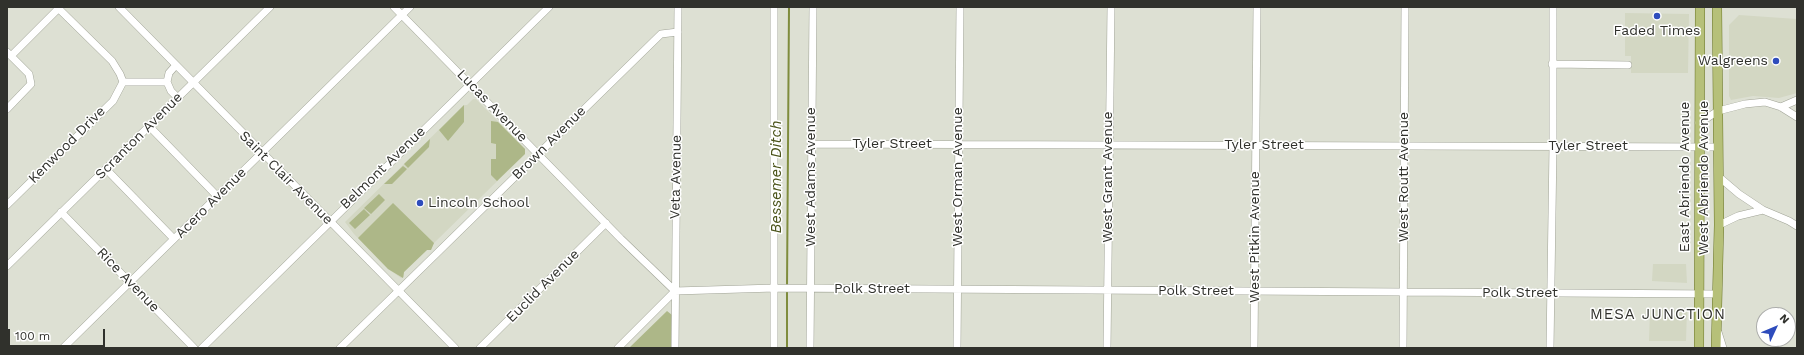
<!DOCTYPE html>
<style>
body{margin:0}
#map{position:relative;width:1804px;height:355px;overflow:hidden;background:#dde0d3;font-family:"Work Sans",sans-serif}
canvas{display:block}
.frame{position:absolute;inset:0;border:8px solid #30312c;pointer-events:none}
.north{position:absolute;left:1756px;top:307px;width:40px;height:40px;box-sizing:border-box;background:#fff;border:1px solid #acadab;border-radius:50%;rotate:46deg;font-size:11px;font-weight:700;line-height:16px;text-align:center;color:#30312c}
.north::after{content:'';display:block;margin:auto;width:14px;height:18px;background:#2e4cbc;clip-path:polygon(50% 0,100% 100%,50% 72%,0 100%)}
.scale{position:absolute;left:8px;top:329px;width:97px;height:18px;box-sizing:border-box;border:2px solid #30312c;border-top:0;padding-left:5px;font-size:12px;line-height:14px;white-space:nowrap;color:#30312c;-webkit-text-stroke:3px #fff;paint-order:stroke}
</style>
<div id="map">
<canvas width="1804" height="355"></canvas>
<div class="frame"></div>
<div class="north">N</div>
<div class="scale">100 m</div>
</div>
<script>
const ctx = document.querySelector('canvas').getContext('2d');
ctx.lineJoin = 'round';
function paint(path, color) {
  ctx.fillStyle = color;
  ctx.fill(path, 'evenodd');
}
function poly(rows) {
  const path = new Path2D();
  for (const r of rows) {
    path.moveTo(r[0], r[1]);
    for (let i = 2; i < r.length; i += 2) path.lineTo(r[i], r[i + 1]);
  }
  return path;
}
function trace(path, color, width, dash) {
  ctx.strokeStyle = color;
  ctx.lineWidth = width;
  ctx.lineCap = dash ? 'butt' : 'round';
  ctx.setLineDash(dash || []);
  ctx.stroke(path);
}
function write(font, color, halo, rows, align = 'center') {
  ctx.font = font + ' "Work Sans",sans-serif';
  ctx.lineWidth = 3;
  ctx.setLineDash([]);
  ctx.textBaseline = 'middle';
  ctx.strokeStyle = halo;
  ctx.fillStyle = color;
  for (const [text, x, y, turn = 0] of rows) {
    ctx.save();
    ctx.translate(x, y);
    ctx.rotate((+turn || 0) * Math.PI / 180);
    ctx.textAlign = isNaN(turn) ? turn : align;
    if (halo) ctx.strokeText(text, 0, 0);
    ctx.fillText(text, 0, 0);
    ctx.restore();
  }
}
paint(poly([
 [1625,13,1689,14,1688,73,1631,73,1631,56,1625,56],
 [1739,15,1797,19,1797,93,1779,98,1753,96,1731,100,1729,96,1729,25],
 [473,99,476,99,525,149,525,154,434,243,431,250,427,250,404,272,404,277,401,278,388,269,354,234,345,222,464,105,467,105],
 [1653,264,1686,264,1687,283,1652,281],
 [1650,310,1687,310,1686,341,1649,341]
]), '#d3d7c3');
paint(poly([
 [464,105,464,122,448,141,439,130],
 [491,121,498,122,525,149,525,154,497,181,491,175,491,159,496,159,496,144,491,143],
 [430,139,429,147,408,168,404,164],
 [403,166,407,169,392,184,384,184],
 [379,194,385,200,371,214,364,208],
 [393,203,434,243,431,250,427,250,404,272,403,278,388,269,358,238],
 [364,209,370,215,355,229,349,223],
 [667,311,672,315,671,348,629,348]
]), '#adb788');
trace(poly([
 [787,286,789,7],
 [787,348,787,290]
]), '#7f8c3d', 2);
const minor = poly([
 [57,7,112,61,120,74,123,82],
 [119,7,455,348],
 [394,7,621,239,675,291],
 [774,7,774,348],
 [7,52,29,74,31,84,7,109],
 [11,56,59,8],
 [1552,64,1628,65],
 [167,82,171,91,178,98],
 [1781,107,1797,100],
 [1699,123,1718,111,1745,104,1765,102,1781,107,1797,117],
 [149,126,217,196],
 [811,144,1718,147],
 [106,169,174,239],
 [1719,177,1739,194,1763,210,1789,221,1797,226],
 [7,205,113,101,123,82,167,82,169,73,176,65],
 [61,212,194,348],
 [1719,225,1738,216,1763,210],
 [7,266,270,7],
 [675,291,775,288,1717,294],
 [1718,332,1723,348],
 [63,348,410,7],
 [202,348,549,7],
 [340,348,661,34,678,32],
 [480,348,606,223],
 [618,348,675,291],
 [675,348,678,7],
 [810,348,813,7],
 [957,348,960,7],
 [1107,348,1111,7],
 [1254,348,1257,7],
 [1403,348,1405,7],
 [1550,348,1553,146,1553,7]
]);
const major = poly([
 [1699,348,1700,7],
 [1716,348,1719,225,1717,7]
]);
trace(minor, '#a0a396', 8);
trace(major, '#687324', 10);
trace(minor, '#fff', 7);
trace(major, '#b6c079', 9);
for (const [x, y, r, color] of [
 [1657,16,4,"#2e4cbc"],
 [1776,61,4,"#2e4cbc"],
 [420,203,4,"#2e4cbc"]
]) {
  const dot = new Path2D();
  dot.arc(x, y, r, 0, 2 * Math.PI);
  ctx.fillStyle = color;
  ctx.fill(dot);
  trace(dot, '#fff', 1.5);
}
write('14px', '#30312c', '#fff', [
 ["Faded Times",1657,31],
 ["Walgreens",1768,61,"right"],
 ["Lincoln School",428,203,"left"]
]);
write('14px', '#30312c', '#fff', [
 ["Lucas Avenue",492,106,46],
 ["Scranton Avenue",139,136,-45],
 ["Brown Avenue",549,143,-45],
 ["Tyler Street",892,144],
 ["Kenwood Drive",67,145,-45],
 ["Tyler Street",1264,145],
 ["Tyler Street",1588,146],
 ["Belmont Avenue",383,168,-44],
 ["Veta Avenue",676,177,-89],
 ["West Adams Avenue",811,177,-90],
 ["West Orman Avenue",958,177,-90],
 ["West Grant Avenue",1108,177,-90],
 ["West Routt Avenue",1404,177,-90],
 ["East Abriendo Avenue",1685,177,-90],
 ["Saint Clair Avenue",286,178,45],
 ["West Abriendo Avenue",1704,178,-90],
 ["Acero Avenue",211,203,-45],
 ["West Pitkin Avenue",1255,237,-90],
 ["Rice Avenue",128,280,46],
 ["Euclid Avenue",543,286,-45],
 ["Polk Street",872,289],
 ["Polk Street",1196,291],
 ["Polk Street",1520,293]
]);
write('italic 15px', '#4b541b', '#fff', [
 ["Bessemer Ditch",777,177,-90]
]);
ctx.letterSpacing = '1px';
write('15px', '#30312c', '#fff', [
 ["MESA JUNCTION",1658,315]
]);
ctx.letterSpacing = '0px';
</script>
